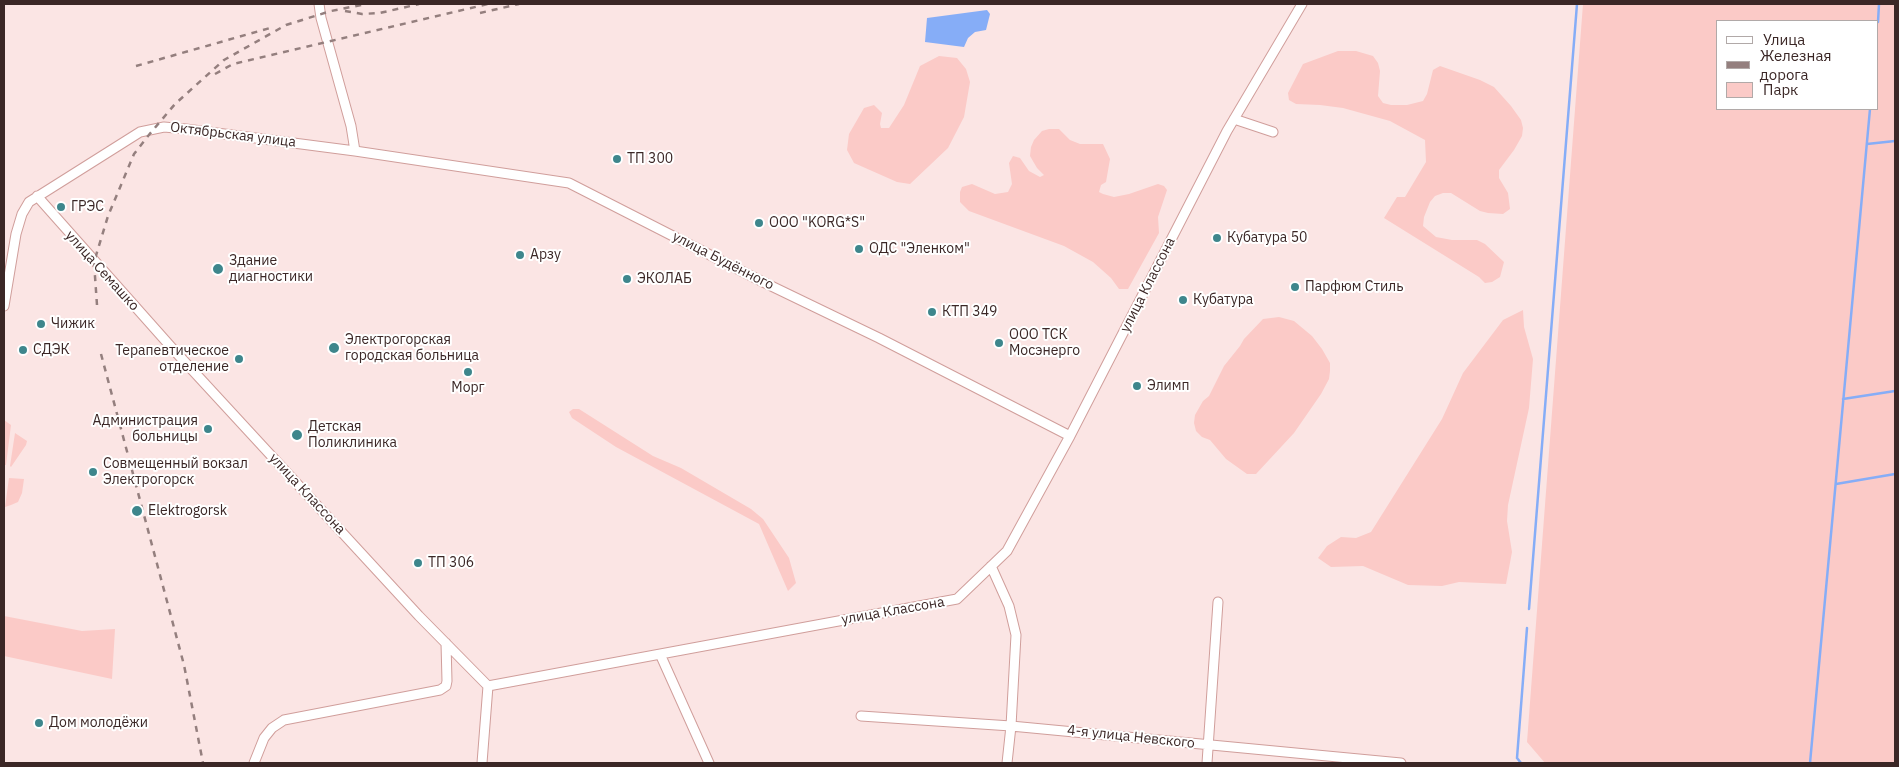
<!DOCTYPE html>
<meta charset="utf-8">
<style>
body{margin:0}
#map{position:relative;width:1899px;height:767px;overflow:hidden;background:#fbe5e4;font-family:"IBM Plex Sans",sans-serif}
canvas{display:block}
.frame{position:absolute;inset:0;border:5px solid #3b2726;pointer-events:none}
.legend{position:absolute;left:1716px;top:20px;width:162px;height:90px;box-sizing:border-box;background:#fff;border:1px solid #b1a9a8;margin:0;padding:6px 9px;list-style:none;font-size:15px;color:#3b2726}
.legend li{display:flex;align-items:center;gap:10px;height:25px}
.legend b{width:25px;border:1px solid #b1a9a8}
</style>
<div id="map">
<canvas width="1899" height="767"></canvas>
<div class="frame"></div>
<ul class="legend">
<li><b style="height:6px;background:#fff"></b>Улица</li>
<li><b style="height:6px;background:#947f7e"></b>Железная дорога</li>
<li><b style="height:14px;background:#fbcac7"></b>Парк</li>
</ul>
</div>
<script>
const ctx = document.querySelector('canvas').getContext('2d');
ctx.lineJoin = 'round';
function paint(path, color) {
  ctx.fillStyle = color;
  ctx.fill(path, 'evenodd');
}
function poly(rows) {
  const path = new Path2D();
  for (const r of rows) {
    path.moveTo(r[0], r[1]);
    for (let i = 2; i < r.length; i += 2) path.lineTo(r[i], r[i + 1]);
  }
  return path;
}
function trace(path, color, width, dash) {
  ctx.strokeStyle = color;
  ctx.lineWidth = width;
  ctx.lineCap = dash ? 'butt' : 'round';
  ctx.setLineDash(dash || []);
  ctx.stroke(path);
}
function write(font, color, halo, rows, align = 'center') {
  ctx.font = font + ' "IBM Plex Sans",sans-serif';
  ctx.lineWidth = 4;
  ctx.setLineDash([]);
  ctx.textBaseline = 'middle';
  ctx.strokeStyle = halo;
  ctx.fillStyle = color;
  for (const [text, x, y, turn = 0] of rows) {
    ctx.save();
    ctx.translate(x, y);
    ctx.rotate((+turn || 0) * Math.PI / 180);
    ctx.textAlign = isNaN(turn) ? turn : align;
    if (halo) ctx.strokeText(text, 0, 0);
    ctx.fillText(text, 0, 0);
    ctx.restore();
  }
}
paint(poly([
 [1583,4,1895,4,1895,763,1545,763,1527,742],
 [1878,21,1878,109,1718,109,1718,21],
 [1338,51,1356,51,1373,56,1378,63,1380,71,1378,96,1383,103,1391,105,1407,105,1423,101,1427,94,1433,70,1440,66,1480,80,1494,87,1511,106,1521,120,1523,128,1522,136,1514,150,1499,170,1499,178,1508,193,1510,209,1503,214,1488,213,1480,211,1451,193,1443,193,1435,196,1430,202,1424,217,1423,226,1436,237,1452,240,1477,240,1485,244,1504,262,1500,277,1492,282,1485,283,1479,277,1384,218,1397,197,1405,197,1426,162,1425,140,1390,121,1343,108,1320,105,1296,104,1289,100,1288,93,1303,64],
 [939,56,957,58,966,69,970,82,964,117,948,148,910,184,897,182,854,163,847,150,849,134,864,108,874,105,882,113,880,124,881,128,889,128,904,105,920,66],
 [1049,129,1059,129,1070,140,1080,144,1103,144,1110,159,1106,182,1101,185,1099,192,1103,194,1114,197,1129,194,1158,184,1164,186,1167,190,1158,217,1159,233,1128,289,1119,289,1111,278,1093,262,1064,246,969,211,960,202,960,192,962,187,972,184,995,194,1008,192,1012,184,1009,163,1013,156,1020,158,1029,171,1040,177,1044,175,1037,168,1030,156,1031,147,1034,140,1042,131],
 [1523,310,1524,327,1533,359,1529,408,1508,505,1507,521,1512,552,1506,584,1459,582,1442,586,1408,585,1363,566,1331,567,1318,558,1327,546,1341,537,1356,538,1371,532,1442,419,1463,373,1503,320],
 [1279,317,1294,321,1312,336,1322,349,1330,363,1330,371,1329,379,1321,394,1294,433,1256,474,1247,474,1226,459,1210,440,1202,437,1196,431,1194,423,1195,415,1203,401,1209,396,1224,366,1240,346,1244,339,1263,319],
 [573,409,579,409,653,456,681,468,751,509,763,519,789,558,796,583,788,591,759,524,616,447,572,418,569,412],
 [4,420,11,425,6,465,4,465],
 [15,433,27,441,26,445,11,467,10,466],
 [9,478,24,479,22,493,18,502,11,505,5,507],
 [4,616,82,631,115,629,112,679,4,656]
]), '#fbcac7');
paint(poly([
 [987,10,990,14,986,30,975,32,968,38,964,47,925,42,927,18]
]), '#86adf7');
trace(poly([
 [1878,22,1879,4],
 [1867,144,1895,141],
 [1843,399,1895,391],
 [1836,484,1895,474],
 [1529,609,1577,4],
 [1521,763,1517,758,1527,628],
 [1810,763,1870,109]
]), '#86adf7', 2.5);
const minor = poly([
 [319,4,321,18,351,126,355,151],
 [1234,119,1273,132],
 [37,196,172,348,419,616,488,686],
 [4,306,16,234,22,214,29,202,140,132,164,127,186,129,355,151,569,183,765,283,879,338,1070,436],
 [991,566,1009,606,1016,635,1011,726,1007,763],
 [660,654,709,763],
 [488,686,957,599,1007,551,1070,436,1227,131,1302,4],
 [861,716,1011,726,1401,763],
 [254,763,264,738,272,728,284,720,440,690,446,686,447,681,446,643],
 [482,763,488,686],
 [1207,763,1218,602]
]);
trace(minor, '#d09e9b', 11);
trace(minor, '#fff', 9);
trace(poly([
 [345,11,362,14,380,13,419,4],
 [480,13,519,4],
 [136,66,270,28],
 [215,74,233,64,488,4],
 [97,305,94,262,108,216,134,154,148,136,175,104,224,60,286,25,331,11,366,4],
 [101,354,184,665,203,763]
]), '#947f7e', 2.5, [6, 6]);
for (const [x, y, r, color] of [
 [617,159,5,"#3e868c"],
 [61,207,5,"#3e868c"],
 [759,223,5,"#3e868c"],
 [1217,238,5,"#3e868c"],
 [859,249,5,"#3e868c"],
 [520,255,5,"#3e868c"],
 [218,269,6,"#3e868c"],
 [627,279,5,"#3e868c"],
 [1295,287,5,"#3e868c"],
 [1183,300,5,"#3e868c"],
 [932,312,5,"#3e868c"],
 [41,324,5,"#3e868c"],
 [999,343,5,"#3e868c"],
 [334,348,6,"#3e868c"],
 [23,350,5,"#3e868c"],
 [239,359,5,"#3e868c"],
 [468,372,5,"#3e868c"],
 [1137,386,5,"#3e868c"],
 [208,429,5,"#3e868c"],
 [297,435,6,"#3e868c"],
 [93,472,5,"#3e868c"],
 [137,511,6,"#3e868c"],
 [418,563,5,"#3e868c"],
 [39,723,5,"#3e868c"]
]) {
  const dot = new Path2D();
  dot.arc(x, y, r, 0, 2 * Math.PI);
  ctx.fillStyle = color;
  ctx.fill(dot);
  trace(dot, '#fff', 2);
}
write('14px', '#3b2726', '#fff', [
 ["Октябрьская улица",233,135,7],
 ["улица Будённого",723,261,27],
 ["улица Семашко",102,271,48],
 ["улица Классона",1148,285,-63],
 ["улица Классона",307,494,47],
 ["улица Классона",893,611,-10],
 ["4-я улица Невского",1131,737,6]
]);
write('14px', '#3b2726', '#fff', [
 ["ТП 300",627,159],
 ["ГРЭС",71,207],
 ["ООО \"KORG*S\"",769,223],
 ["Кубатура 50",1227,238],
 ["ОДС \"Эленком\"",869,249],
 ["Арзу",530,255],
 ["Здание",229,261],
 ["диагностики",229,277],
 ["ЭКОЛАБ",637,279],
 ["Парфюм Стиль",1305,287],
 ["Кубатура",1193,300],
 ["КТП 349",942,312],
 ["Чижик",51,324],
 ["ООО ТСК",1009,335],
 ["Мосэнерго",1009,351],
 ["Электрогорская",345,340],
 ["городская больница",345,356],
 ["СДЭК",33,350],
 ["Терапевтическое",229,351,"right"],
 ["отделение",229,367,"right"],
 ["Элимп",1147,386],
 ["Морг",468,388,"center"],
 ["Администрация",198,421,"right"],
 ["больницы",198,437,"right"],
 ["Детская",308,427],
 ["Поликлиника",308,443],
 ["Совмещенный вокзал",103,464],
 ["Электрогорск",103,480],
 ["Elektrogorsk",148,511],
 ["ТП 306",428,563],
 ["Дом молодёжи",49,723]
], 'left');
</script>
